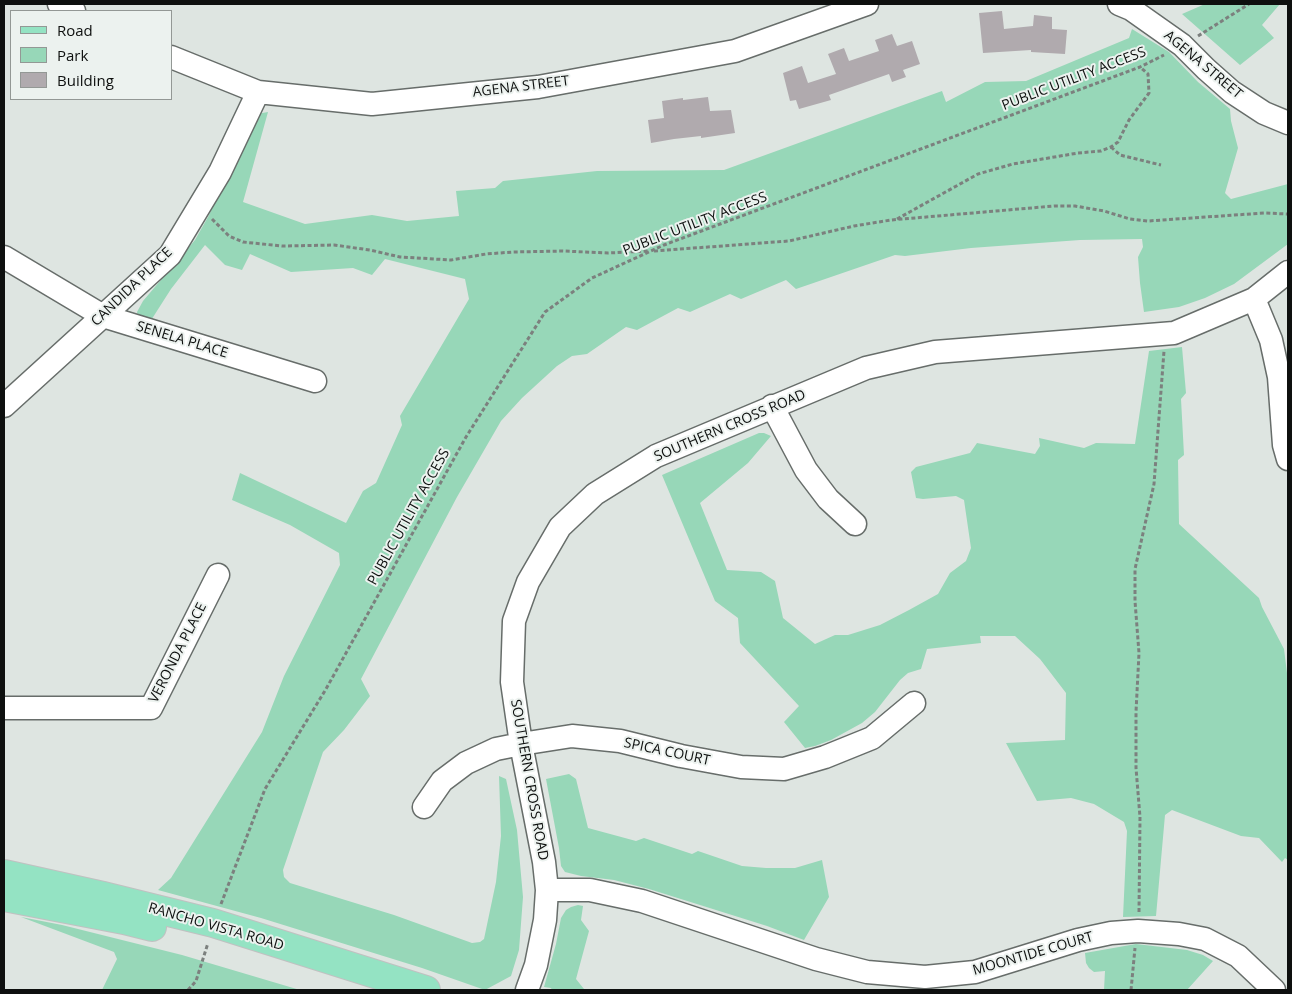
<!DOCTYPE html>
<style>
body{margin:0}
#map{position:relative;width:1292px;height:994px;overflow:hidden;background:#dee5e1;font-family:"Open Sans",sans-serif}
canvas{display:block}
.frame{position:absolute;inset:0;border:5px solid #0e100f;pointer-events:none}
.legend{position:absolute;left:10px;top:10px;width:162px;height:90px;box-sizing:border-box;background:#ecf2ef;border:1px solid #939895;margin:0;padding:6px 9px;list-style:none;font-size:15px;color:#0e100f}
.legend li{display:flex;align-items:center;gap:10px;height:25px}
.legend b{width:25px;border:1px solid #939895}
</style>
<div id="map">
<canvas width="1292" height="994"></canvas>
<div class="frame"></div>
<ul class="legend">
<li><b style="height:6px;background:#94e3c3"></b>Road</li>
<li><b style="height:14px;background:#97d7b8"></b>Park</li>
<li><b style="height:14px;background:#b0aaae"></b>Building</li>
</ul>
</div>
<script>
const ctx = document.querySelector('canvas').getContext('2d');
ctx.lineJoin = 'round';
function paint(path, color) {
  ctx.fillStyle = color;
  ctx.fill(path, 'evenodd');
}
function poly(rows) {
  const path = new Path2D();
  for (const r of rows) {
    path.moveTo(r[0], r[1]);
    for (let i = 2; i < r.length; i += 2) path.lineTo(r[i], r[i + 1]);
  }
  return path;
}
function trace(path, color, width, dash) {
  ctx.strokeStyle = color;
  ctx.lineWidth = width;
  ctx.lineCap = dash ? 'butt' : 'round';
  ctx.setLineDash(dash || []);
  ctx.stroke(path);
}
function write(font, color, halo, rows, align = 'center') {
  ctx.font = font + ' "Open Sans",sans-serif';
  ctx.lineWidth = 4;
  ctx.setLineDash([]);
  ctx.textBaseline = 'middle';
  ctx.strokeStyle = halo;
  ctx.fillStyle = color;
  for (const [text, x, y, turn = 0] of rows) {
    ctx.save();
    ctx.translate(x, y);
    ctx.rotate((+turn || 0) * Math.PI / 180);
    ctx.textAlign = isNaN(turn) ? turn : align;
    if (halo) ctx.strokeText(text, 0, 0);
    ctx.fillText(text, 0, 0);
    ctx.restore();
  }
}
paint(poly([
 [1205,4,1280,4,1262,25,1274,38,1240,65,1182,14],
 [1132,29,1169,52,1198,82,1230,109,1231,121,1238,148,1225,193,1231,199,1288,184,1288,244,1234,284,1205,298,1179,307,1144,312,1140,283,1138,257,1143,247,1142,239,1080,240,971,248,905,256,895,255,796,289,786,280,741,299,730,294,690,312,678,308,637,330,626,327,587,354,572,356,557,366,522,398,501,421,457,497,361,679,370,696,344,730,323,752,283,870,284,877,290,883,394,915,472,943,480,942,484,939,496,882,501,836,499,776,506,779,517,830,523,897,519,950,511,976,485,990,422,968,261,918,158,890,171,878,262,732,284,676,340,565,339,553,290,525,232,500,240,473,346,523,363,491,376,483,402,425,400,416,469,299,465,279,385,259,372,275,353,268,291,272,250,254,242,270,225,265,205,245,171,289,148,325,139,320,137,312,143,301,195,240,208,217,257,114,268,112,243,202,305,224,372,215,407,221,459,216,456,191,495,188,503,181,597,171,724,170,942,91,946,102,985,82,1026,81,1129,38],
 [1182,347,1186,393,1181,399,1184,455,1178,460,1179,524,1259,598,1262,607,1284,649,1288,681,1288,860,1285,858,1282,862,1259,838,1241,836,1172,810,1165,815,1156,916,1123,917,1127,831,1124,822,1094,804,1071,798,1037,801,1006,743,1065,740,1066,693,1040,659,1015,636,980,636,981,643,927,649,921,669,908,673,900,680,875,712,862,723,831,740,815,746,805,748,784,722,799,706,740,643,738,618,715,601,662,475,759,433,764,433,771,436,748,463,700,503,727,570,761,572,775,581,783,618,815,644,835,635,848,635,880,625,909,610,938,594,950,573,966,561,971,548,964,500,956,496,923,499,916,498,911,472,916,467,970,453,977,443,1035,454,1040,446,1039,438,1084,448,1096,443,1135,444,1149,351],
 [569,774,576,779,588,828,636,841,644,838,692,854,698,851,742,866,766,868,795,868,822,860,829,897,804,940,767,926,649,889,614,880,581,876,565,872,561,866,559,848,546,779],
 [578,905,583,906,581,920,589,931,576,979,584,989,589,990,552,990,551,988,544,987,556,944,561,918,566,910,571,907],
 [21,917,62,925,182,955,300,990,102,990,117,959,114,952],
 [1136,944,1187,950,1203,955,1213,961,1187,990,1104,990,1105,971,1094,972,1089,968,1086,963,1085,953]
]), '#97d7b8');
paint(poly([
 [1002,11,1004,29,1033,26,1034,15,1052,17,1052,29,1067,30,1065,54,1031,52,1031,50,983,53,979,13],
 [892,34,897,46,912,41,920,64,903,70,906,77,892,82,889,74,829,95,831,100,799,109,796,100,790,101,783,73,802,66,808,83,836,74,828,54,844,48,849,61,879,51,875,40],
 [708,97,710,111,731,110,735,133,701,138,701,136,674,139,651,143,648,120,664,118,662,101,683,98,683,100]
]), '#b0aaae');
const minor = poly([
 [59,4,74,11],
 [1119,4,1131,9,1182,45,1206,69,1232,92,1264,113,1288,123],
 [171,57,258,92,372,104,538,87,735,51,867,4],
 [4,257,103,316,315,381],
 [1254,299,1271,340,1279,377,1284,445,1288,459],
 [4,406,170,255,220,172,258,92],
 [772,406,806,470,828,499,855,524],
 [4,708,151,708,218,575],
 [424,807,442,781,466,763,496,749,521,744,572,736,620,741,681,756,741,767,784,769,825,757,872,738,914,703],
 [547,890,590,890,642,901,816,959,867,972,925,977,975,972,1078,940,1111,933,1138,931,1179,934,1205,939,1238,956,1274,990],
 [527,990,536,965,545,920,547,890,544,862,521,744,512,682,514,621,528,582,560,527,595,494,656,456,866,368,935,352,1174,333,1254,299,1288,272]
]);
const major = poly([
 [4,874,103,896,213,923,426,990],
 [4,897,124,920,152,927]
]);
trace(minor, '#676d6a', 25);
trace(major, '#c0c1c1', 30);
trace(poly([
 [1198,36,1249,4],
 [1111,147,1120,155,1161,165],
 [212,219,229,236,243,242,282,246,334,245,370,250,400,257,451,260,486,254,513,252,563,251,608,253,648,251],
 [897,219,978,174,1013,164,1078,153,1101,151,1111,147,1118,142,1129,120,1149,93,1148,74,1140,67],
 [654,251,789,241,854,226,891,220,1054,206,1075,206,1104,211,1130,219,1148,221,1264,213,1288,214],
 [221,904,265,789,326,689,466,437,545,312,592,278,664,245,1140,67,1164,55],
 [1139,912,1140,817,1136,768,1136,712,1139,653,1135,601,1135,569,1154,484,1164,351],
 [188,990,196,981,208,943],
 [1131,990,1135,948]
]), '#7c807e', 3, [4, 2.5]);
trace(minor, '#fff', 22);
trace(major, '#94e3c3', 28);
write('14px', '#0e100f', '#ecf2ef', [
 ["AGENA STREET",1203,65,40],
 ["PUBLIC UTILITY ACCESS",1074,79,-21],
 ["AGENA STREET",521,87,-7],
 ["PUBLIC UTILITY ACCESS",695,224,-21],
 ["CANDIDA PLACE",132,287,-44],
 ["SENELA PLACE",182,340,17],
 ["SOUTHERN CROSS ROAD",730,426,-23],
 ["PUBLIC UTILITY ACCESS",409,517,-61],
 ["VERONDA PLACE",178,653,-63],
 ["SPICA COURT",667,752,12],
 ["SOUTHERN CROSS ROAD",529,780,80],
 ["RANCHO VISTA ROAD",216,927,16],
 ["MOONTIDE COURT",1033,954,-16]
]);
</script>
